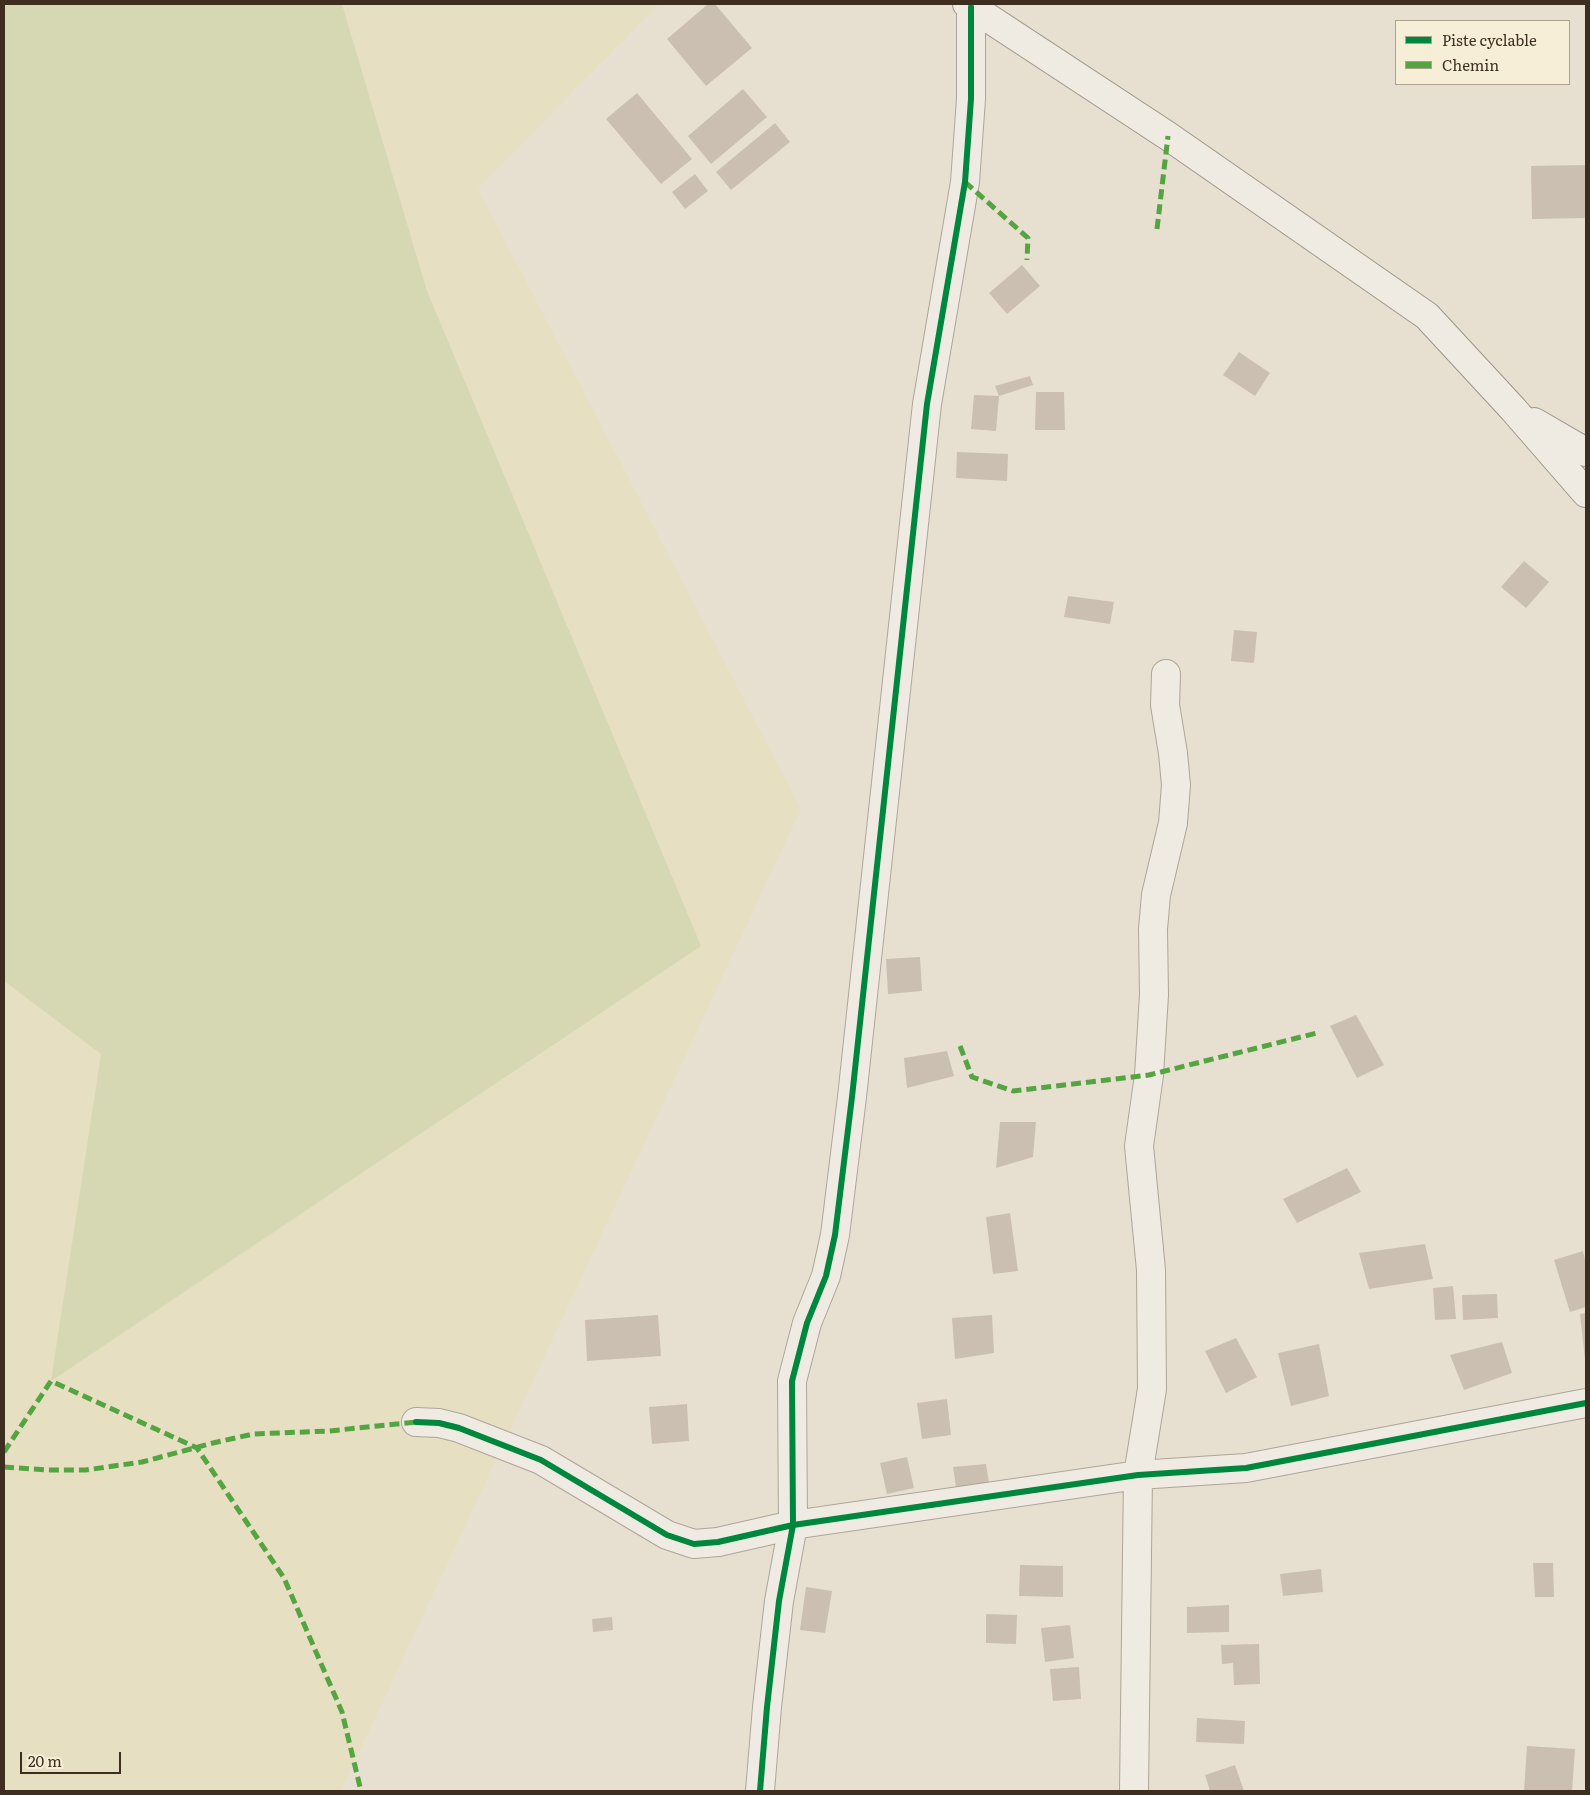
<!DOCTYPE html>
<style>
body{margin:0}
#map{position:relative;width:1590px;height:1795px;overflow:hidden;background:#e7e0d1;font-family:Literata,serif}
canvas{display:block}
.frame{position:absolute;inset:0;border:5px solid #3d2e20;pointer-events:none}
.legend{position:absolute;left:1395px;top:20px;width:175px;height:65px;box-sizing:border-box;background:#f7eed8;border:1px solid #ada18e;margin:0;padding:6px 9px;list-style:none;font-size:15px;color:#3d2e20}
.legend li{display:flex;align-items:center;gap:10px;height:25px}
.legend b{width:25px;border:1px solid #ada18e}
.scale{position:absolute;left:20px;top:1752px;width:101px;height:22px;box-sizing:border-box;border:2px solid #3d2e20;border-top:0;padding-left:6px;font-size:15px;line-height:18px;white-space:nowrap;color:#3d2e20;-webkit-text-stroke:4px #f7eed8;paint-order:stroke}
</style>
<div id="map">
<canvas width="1590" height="1795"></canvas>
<div class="frame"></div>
<ul class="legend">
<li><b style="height:6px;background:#00873e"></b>Piste cyclable</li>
<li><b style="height:6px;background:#54a441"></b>Chemin</li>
</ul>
<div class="scale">20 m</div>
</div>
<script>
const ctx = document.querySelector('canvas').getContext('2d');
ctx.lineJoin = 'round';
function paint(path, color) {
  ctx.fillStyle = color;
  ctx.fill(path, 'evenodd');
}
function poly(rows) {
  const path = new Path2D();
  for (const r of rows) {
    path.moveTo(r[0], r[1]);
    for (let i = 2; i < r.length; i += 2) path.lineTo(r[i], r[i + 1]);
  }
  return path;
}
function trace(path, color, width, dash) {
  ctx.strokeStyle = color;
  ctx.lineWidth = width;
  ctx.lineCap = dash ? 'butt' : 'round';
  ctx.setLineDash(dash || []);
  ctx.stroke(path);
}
paint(poly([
 [342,4,659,4,478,189,801,809,341,1791,4,1791,4,981,101,1054,52,1381,427,291]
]), '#e6dfc2');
paint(poly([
 [4,4,342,4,427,291,701,946,51,1381,101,1054,4,981]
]), '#d6d7b3');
paint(poly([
 [708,4,715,4,752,48,706,86,667,39],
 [743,89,767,117,711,164,688,136],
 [637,93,692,159,661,184,606,119],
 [775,123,790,142,731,190,716,172],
 [1586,165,1586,218,1532,219,1531,166],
 [695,174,708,191,685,209,672,192],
 [1022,265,1040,286,1007,314,989,293],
 [1239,352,1270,373,1255,396,1223,375],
 [1030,376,1033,385,999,396,995,386],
 [1036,392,1064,392,1065,430,1035,430],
 [974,395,999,396,996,431,971,429],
 [957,452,1008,454,1007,481,956,478],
 [1524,561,1549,582,1526,608,1501,587],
 [1068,596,1114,602,1110,624,1064,617],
 [1234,630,1257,632,1254,663,1231,661],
 [920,957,922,991,888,994,886,959],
 [1356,1015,1384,1065,1357,1078,1330,1026],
 [947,1051,954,1076,907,1088,904,1058],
 [1000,1122,1036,1122,1033,1157,996,1168],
 [1347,1168,1361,1192,1297,1223,1283,1199],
 [1010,1213,1018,1271,993,1274,986,1217],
 [1425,1244,1433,1279,1369,1289,1359,1253],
 [1583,1251,1586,1264,1586,1307,1570,1312,1554,1260],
 [1453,1286,1456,1319,1435,1320,1433,1288],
 [1497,1294,1498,1318,1463,1320,1462,1295],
 [1586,1313,1586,1360,1585,1360,1580,1314],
 [658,1315,661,1356,587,1361,585,1320],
 [992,1315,994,1353,955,1359,952,1318],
 [1236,1338,1257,1377,1226,1393,1205,1351],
 [1502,1342,1512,1373,1464,1390,1450,1355],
 [1319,1344,1329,1396,1291,1406,1278,1353],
 [947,1399,951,1435,922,1439,917,1403],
 [687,1404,689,1441,652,1444,649,1407],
 [907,1457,914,1488,887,1494,880,1463],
 [986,1464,989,1483,956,1487,953,1467],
 [1533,1563,1553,1563,1554,1597,1535,1597],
 [1020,1565,1063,1566,1063,1597,1019,1596],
 [1321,1569,1323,1592,1283,1596,1280,1574],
 [806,1587,832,1591,825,1633,800,1630],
 [1229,1605,1229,1632,1187,1633,1187,1607],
 [986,1614,1017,1615,1016,1644,986,1643],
 [612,1617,613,1630,593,1632,592,1619],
 [1070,1625,1074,1658,1045,1662,1041,1628],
 [1259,1644,1260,1684,1234,1685,1233,1663,1222,1664,1221,1645],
 [1079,1667,1081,1699,1053,1701,1050,1669],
 [1197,1718,1245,1721,1244,1744,1196,1742],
 [1527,1746,1575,1749,1572,1791,1524,1791],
 [1235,1765,1244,1791,1210,1791,1205,1775]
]), '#cbbfb2');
const street = poly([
 [416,1422,439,1423,459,1428,541,1460,667,1535,694,1544,718,1542,793,1525,1138,1475,1246,1468,1586,1403],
 [760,1791,767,1707,779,1601,793,1525,792,1381,807,1323,826,1276,835,1235,852,1097,927,404,965,182,971,99,971,7],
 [1134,1791,1138,1475,1152,1389,1151,1270,1139,1146,1149,1075,1154,995,1153,929,1156,895,1173,823,1176,785,1173,753,1165,705,1166,674]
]);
const secondary = poly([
 [967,4,1168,136,1427,316,1513,409,1586,493],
 [1534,422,1586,452]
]);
trace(street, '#ada599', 30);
trace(secondary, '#9c958a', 30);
trace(street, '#efebe3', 28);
trace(secondary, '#efebe3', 28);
trace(poly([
 [965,182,1028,238,1027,260],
 [1157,229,1168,136],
 [960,1046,972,1077,1013,1091,1149,1075,1317,1033],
 [4,1452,51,1381,197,1448,284,1578,342,1712,361,1791],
 [4,1467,47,1470,86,1470,142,1462,213,1443,253,1434,329,1431,416,1422]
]), '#54a441', 5, [10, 5]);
trace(poly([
 [416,1422,439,1423,459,1428,541,1460,667,1535,694,1544,718,1542,793,1525,1138,1475,1246,1468,1586,1403],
 [760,1791,767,1707,779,1601,793,1525,792,1381,807,1323,826,1276,835,1235,852,1097,927,404,965,182,971,99,971,7]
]), '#00873e', 6);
</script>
